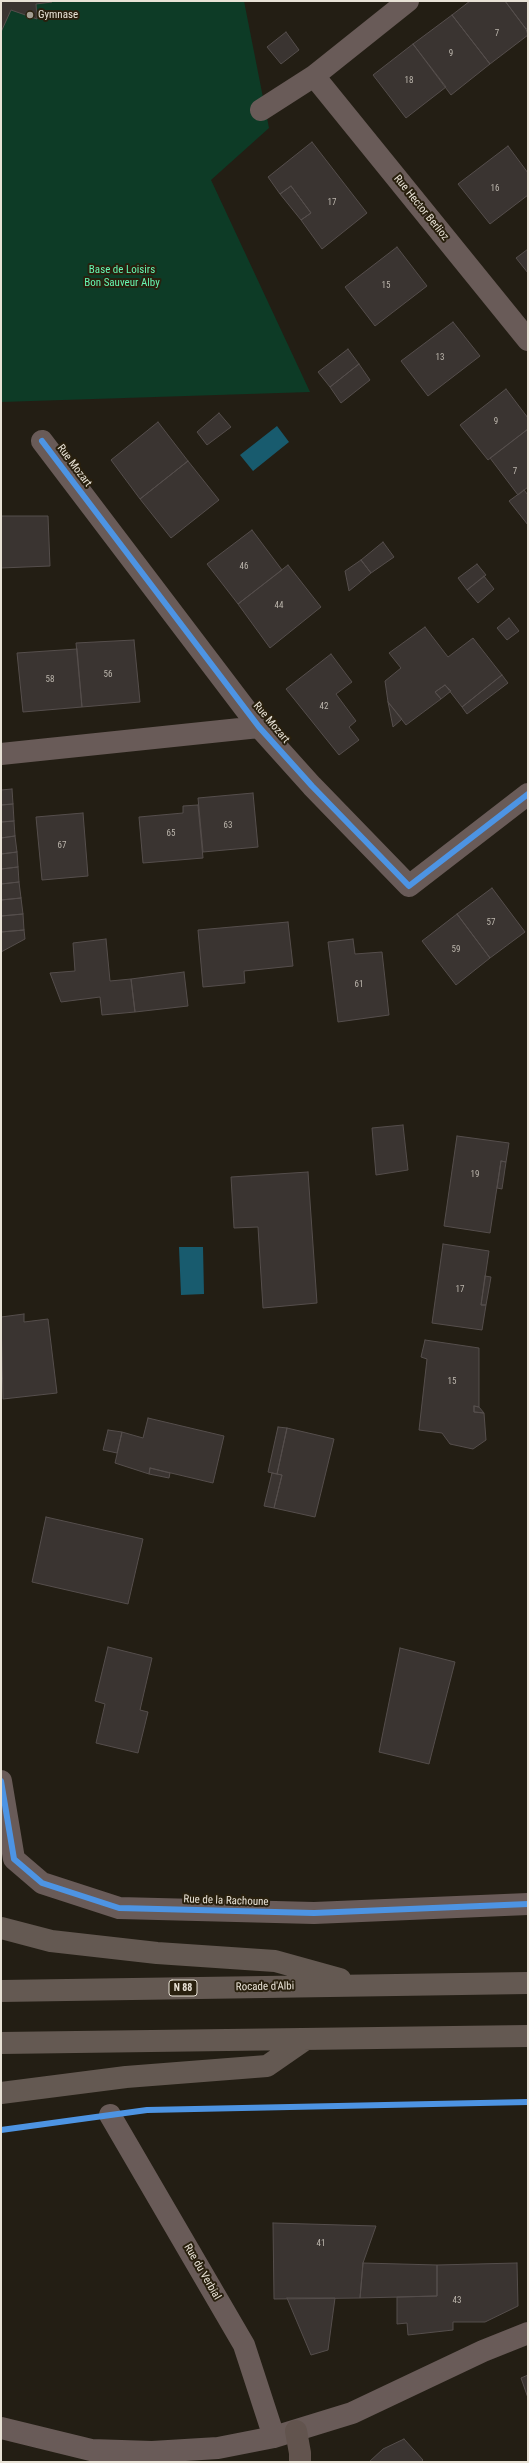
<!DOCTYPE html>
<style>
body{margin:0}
#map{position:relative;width:529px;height:2463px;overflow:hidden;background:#231e14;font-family:"Roboto Condensed",sans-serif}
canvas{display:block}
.frame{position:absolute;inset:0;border:2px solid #e8e2d6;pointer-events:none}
</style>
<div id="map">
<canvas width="529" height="2463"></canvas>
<div class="frame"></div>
</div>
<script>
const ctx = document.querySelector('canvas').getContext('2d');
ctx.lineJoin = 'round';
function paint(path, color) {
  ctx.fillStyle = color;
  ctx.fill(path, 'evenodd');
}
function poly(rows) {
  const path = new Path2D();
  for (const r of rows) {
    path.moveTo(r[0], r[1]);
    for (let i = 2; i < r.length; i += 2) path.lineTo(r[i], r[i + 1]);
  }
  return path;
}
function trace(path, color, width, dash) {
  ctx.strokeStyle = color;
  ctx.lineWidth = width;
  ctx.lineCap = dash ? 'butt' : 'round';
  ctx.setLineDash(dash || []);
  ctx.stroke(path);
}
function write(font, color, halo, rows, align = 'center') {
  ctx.font = font + ' "Roboto Condensed",sans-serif';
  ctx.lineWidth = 4;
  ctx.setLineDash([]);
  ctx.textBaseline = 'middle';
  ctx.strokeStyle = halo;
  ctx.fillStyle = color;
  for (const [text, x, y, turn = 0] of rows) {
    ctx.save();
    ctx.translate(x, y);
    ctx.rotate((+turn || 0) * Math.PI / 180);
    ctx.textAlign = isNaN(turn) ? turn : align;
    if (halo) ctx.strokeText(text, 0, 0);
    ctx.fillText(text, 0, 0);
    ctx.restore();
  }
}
paint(poly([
 [1,1,244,1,269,128,211,180,310,392,1,402]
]), '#0d3b26');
paint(poly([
 [277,426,289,442,253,471,240,455],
 [179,1247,203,1247,204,1294,181,1295]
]), '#185b6e');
const building = poly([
 [1,1,52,1,52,2,36,4,37,19,11,10,1,32,1,1],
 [470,1,505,1,526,29,528,35,490,64,452,15,470,1],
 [505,1,528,1,528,28,526,29,505,1],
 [452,15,490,64,451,95,413,44,452,15],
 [286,32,299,50,281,64,267,47,286,32],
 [413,44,446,87,406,118,373,75,413,44],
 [312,142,367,213,322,249,301,220,311,213,291,186,280,194,268,177,312,142],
 [508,146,528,173,528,195,490,224,458,184,508,146],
 [291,186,311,213,301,220,280,194,291,186],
 [397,247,427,286,375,326,345,287,397,247],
 [528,249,528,273,516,258,528,249],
 [453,322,480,356,428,396,401,361,453,322],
 [348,349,359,364,330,387,318,372,348,349],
 [359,364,370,380,341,403,330,387,359,364],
 [506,389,528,418,528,429,488,460,460,425,506,389],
 [219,413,231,427,207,445,197,432,219,413],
 [158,422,188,461,140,499,111,460,158,422],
 [528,429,528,487,518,495,490,458,528,429],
 [188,461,219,500,171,538,140,499,188,461],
 [524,490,528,495,528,525,509,501,524,490],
 [1,516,48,516,50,566,1,568,1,516],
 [252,530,282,570,238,604,207,564,252,530],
 [383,542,394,557,371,573,361,560,383,542],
 [361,560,371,573,349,591,345,571,361,560],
 [477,564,486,575,467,590,458,578,477,564],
 [288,565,321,607,270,648,238,604,288,565],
 [484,576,494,589,478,603,467,590,484,576],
 [509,618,519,631,507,640,497,628,509,618],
 [425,627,448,657,473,638,502,675,462,707,445,685,435,692,441,699,406,725,388,702,385,681,401,668,389,653,425,627],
 [134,640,140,702,82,707,76,643,134,640],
 [77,649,82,707,23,712,17,653,77,649],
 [331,654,352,682,336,694,356,721,349,727,359,740,339,755,286,689,331,654],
 [502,675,508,683,467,714,462,707,502,675],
 [445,685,451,691,441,699,435,692,445,685],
 [388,702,402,719,393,727,388,702],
 [12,789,13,804,1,805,1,790,12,789],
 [253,793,258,847,203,852,198,798,253,793],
 [13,804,14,821,1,822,1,805,13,804],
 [198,805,203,858,143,863,139,817,183,813,183,806,198,805],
 [83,813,88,876,42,880,36,817,83,813],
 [14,821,15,836,1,838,1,822,14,821],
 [15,836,17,852,1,854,1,838,15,836],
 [17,852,18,867,1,869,1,854,17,852],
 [18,867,19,882,1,884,1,869,18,867],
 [19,882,21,898,1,900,1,884,19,882],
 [492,888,525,932,490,958,457,914,492,888],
 [21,898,23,914,1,916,1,900,21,898],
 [23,914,24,930,1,932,1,916,23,914],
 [457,914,490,958,456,985,422,941,457,914],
 [288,922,293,966,244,971,245,983,203,987,198,930,288,922],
 [24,930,25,939,1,952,1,932,24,930],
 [106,939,110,981,131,979,135,1012,102,1015,100,997,61,1002,50,973,75,971,73,943,106,939],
 [353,939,355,954,382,952,389,1015,338,1022,328,942,353,939],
 [184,972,188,1006,135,1012,131,979,184,972],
 [403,1125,408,1170,376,1175,372,1128,403,1125],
 [457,1136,509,1143,506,1162,501,1161,490,1233,444,1226,457,1136],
 [501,1161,506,1162,502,1189,497,1188,501,1161],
 [308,1172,317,1303,263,1308,258,1227,234,1228,231,1177,308,1172],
 [443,1244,489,1251,481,1305,486,1305,482,1330,432,1323,443,1244],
 [485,1276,491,1277,486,1305,481,1305,485,1276],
 [24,1314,24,1322,48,1319,57,1393,3,1399,1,1317,24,1314],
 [425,1340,479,1348,479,1407,474,1406,474,1412,484,1413,486,1440,473,1449,450,1444,442,1433,419,1430,427,1359,421,1357,425,1340],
 [474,1406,479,1407,484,1413,474,1412,474,1406],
 [148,1418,224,1436,213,1483,150,1468,149,1474,115,1463,122,1432,143,1438,148,1418],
 [278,1427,287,1428,277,1474,268,1472,278,1427],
 [287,1428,334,1439,315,1517,274,1508,282,1475,277,1474,287,1428],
 [108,1430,122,1432,117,1453,103,1450,108,1430],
 [150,1468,170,1473,169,1478,149,1474,150,1468],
 [272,1473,282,1475,274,1508,264,1506,272,1473],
 [46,1517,143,1539,128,1604,32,1582,46,1517],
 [108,1647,152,1658,140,1710,148,1712,138,1753,96,1743,105,1704,95,1701,108,1647],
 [400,1648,455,1662,429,1764,379,1752,400,1648],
 [273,2223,376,2226,363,2263,360,2298,274,2299,273,2223],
 [363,2263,437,2265,437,2296,360,2298,363,2263],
 [517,2263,518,2306,485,2322,453,2322,453,2330,408,2335,407,2323,397,2324,397,2297,437,2296,437,2265,517,2263],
 [287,2298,335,2298,328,2350,311,2355,287,2298],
 [528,2375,528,2398,521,2378,528,2375],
 [404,2439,423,2460,421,2462,369,2462,383,2449,404,2439]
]);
paint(building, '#3a3431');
trace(building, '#554e4c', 1);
trace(poly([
 [314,76,528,340],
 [261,110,314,76,408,1],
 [42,441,259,727,312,786,409,886,528,794],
 [1,754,259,727],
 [1,1781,14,1859,42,1883,119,1908,314,1913,528,1904],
 [110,2115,244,2345,274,2437],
 [1,2428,91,2450,152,2452,218,2448,274,2437,352,2413,483,2351,528,2333]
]), '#695b58', 22);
trace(poly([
 [296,2431,300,2453,300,2462]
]), '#62544e', 22);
trace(poly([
 [1,1928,51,1941,157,1953,275,1961,340,1979],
 [1,1991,528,1983],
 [1,2043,528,2036],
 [1,2093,126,2077,267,2066,306,2039]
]), '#645952', 22);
trace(poly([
 [42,441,259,727,312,786,409,886,528,794],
 [1,1781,14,1859,42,1883,119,1908,314,1913,528,1904],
 [1,2130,147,2110,528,2102]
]), '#4d94e3', 6);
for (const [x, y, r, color] of [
 [30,15,4,"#a39d92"]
]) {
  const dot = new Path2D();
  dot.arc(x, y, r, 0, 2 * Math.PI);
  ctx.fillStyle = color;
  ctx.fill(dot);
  trace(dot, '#29200e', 1.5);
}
write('9px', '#bcb6ad', null, [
 ["7",497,34],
 ["9",451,54],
 ["18",409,81],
 ["16",495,189],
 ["17",332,203],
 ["15",386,286],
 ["13",440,358],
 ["9",496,422],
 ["7",515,472],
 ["46",244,567],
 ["44",279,606],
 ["56",108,675],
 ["58",50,680],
 ["42",324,707],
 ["63",228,826],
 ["65",171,834],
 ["67",62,846],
 ["57",491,923],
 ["59",456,950],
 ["61",359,985],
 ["19",475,1175],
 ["17",460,1290],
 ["15",452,1382],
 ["41",321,2244],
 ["43",457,2301]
]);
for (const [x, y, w] of [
 [183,1988,28]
]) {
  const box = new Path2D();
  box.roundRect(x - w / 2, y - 8, w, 16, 3);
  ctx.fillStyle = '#29200e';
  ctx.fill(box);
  trace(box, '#e8e2d6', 1);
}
write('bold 10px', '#e8e2d6', null, [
 ["N 88",183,1988]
]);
write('11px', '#e8e2d6', '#29200e', [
 ["Gymnase",38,15]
], 'left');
write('11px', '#e8e2d6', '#29200e', [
 ["Rue Hector Berlioz",421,208,51],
 ["Rue Mozart",74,466,53],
 ["Rue Mozart",271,723,50],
 ["Rue de la Rachoune",226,1901,2],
 ["Rocade d'Albi",265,1987,-1],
 ["Rue du Verbial",202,2272,60]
]);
write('11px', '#66f6b1', '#29200e', [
 ["Base de Loisirs",122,270],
 ["Bon Sauveur Alby",122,283]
]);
</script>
